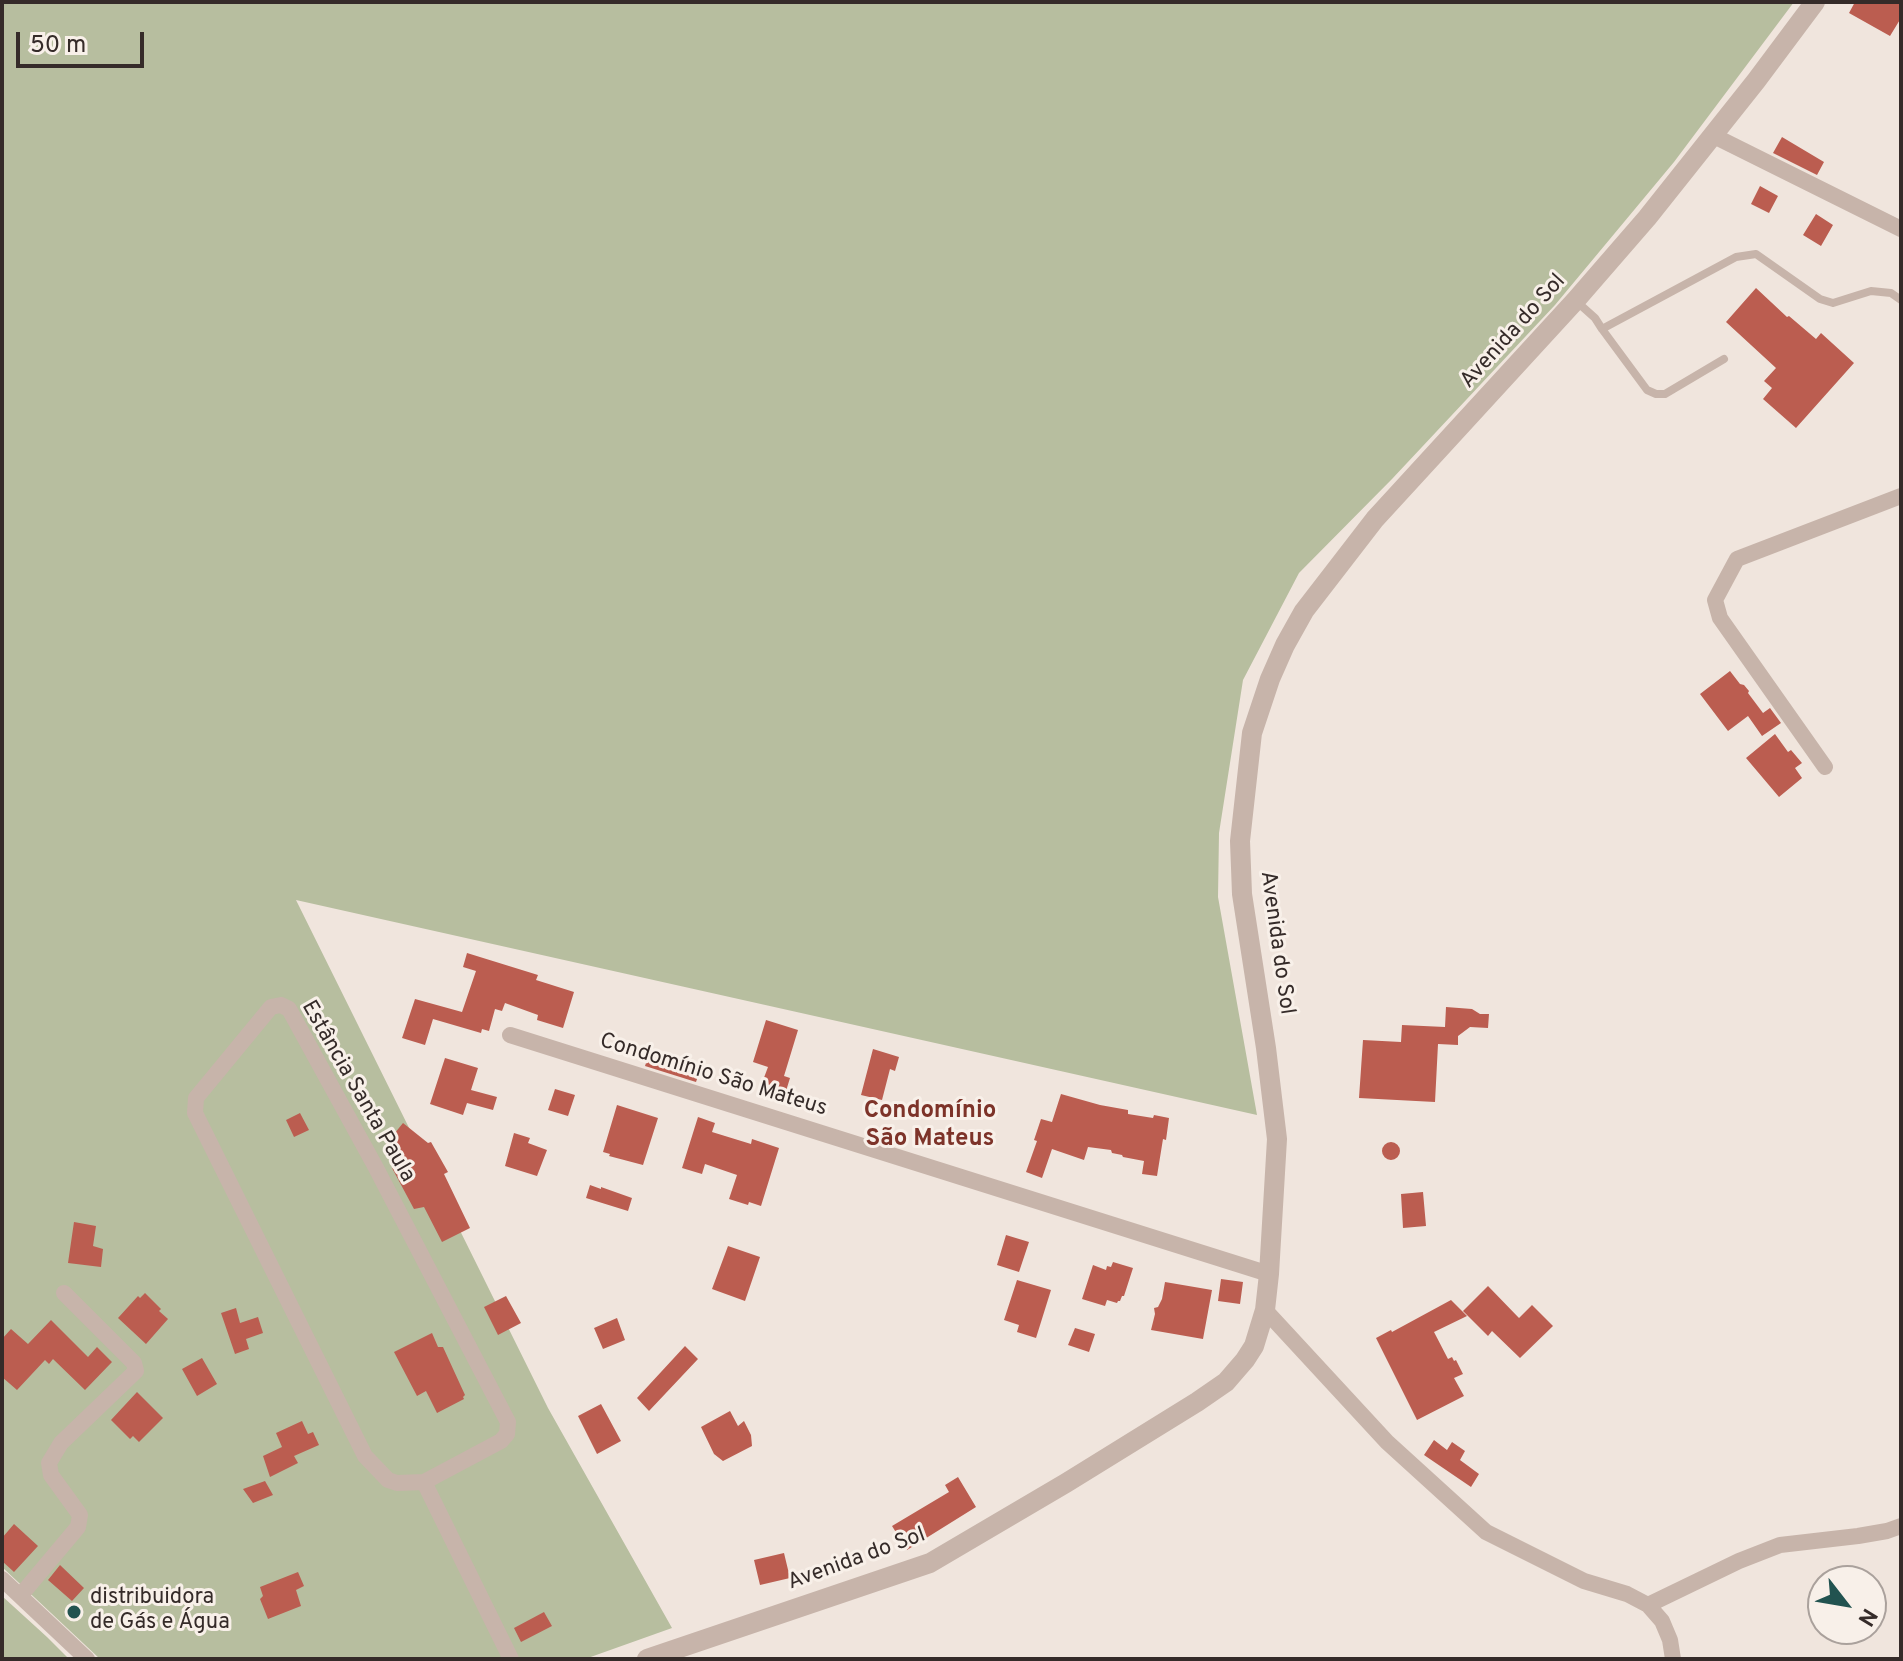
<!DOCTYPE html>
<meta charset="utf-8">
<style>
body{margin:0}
#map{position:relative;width:1903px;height:1661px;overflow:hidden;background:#f0e5dd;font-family:Overpass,sans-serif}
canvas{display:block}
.frame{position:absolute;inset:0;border:4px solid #352b29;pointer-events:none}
.north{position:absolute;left:1807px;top:1565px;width:80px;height:80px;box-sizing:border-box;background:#f8f0e9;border:2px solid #aaa19c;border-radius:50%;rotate:121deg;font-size:22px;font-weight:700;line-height:32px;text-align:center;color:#352b29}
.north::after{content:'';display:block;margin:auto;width:28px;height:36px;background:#225350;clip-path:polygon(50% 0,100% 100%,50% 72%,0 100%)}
.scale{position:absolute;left:16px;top:32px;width:128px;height:36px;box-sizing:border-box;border:4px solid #352b29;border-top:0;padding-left:10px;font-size:24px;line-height:28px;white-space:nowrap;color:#352b29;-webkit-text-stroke:6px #f8f0e9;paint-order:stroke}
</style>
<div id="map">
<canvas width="1903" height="1661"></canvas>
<div class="frame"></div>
<div class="north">N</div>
<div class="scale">50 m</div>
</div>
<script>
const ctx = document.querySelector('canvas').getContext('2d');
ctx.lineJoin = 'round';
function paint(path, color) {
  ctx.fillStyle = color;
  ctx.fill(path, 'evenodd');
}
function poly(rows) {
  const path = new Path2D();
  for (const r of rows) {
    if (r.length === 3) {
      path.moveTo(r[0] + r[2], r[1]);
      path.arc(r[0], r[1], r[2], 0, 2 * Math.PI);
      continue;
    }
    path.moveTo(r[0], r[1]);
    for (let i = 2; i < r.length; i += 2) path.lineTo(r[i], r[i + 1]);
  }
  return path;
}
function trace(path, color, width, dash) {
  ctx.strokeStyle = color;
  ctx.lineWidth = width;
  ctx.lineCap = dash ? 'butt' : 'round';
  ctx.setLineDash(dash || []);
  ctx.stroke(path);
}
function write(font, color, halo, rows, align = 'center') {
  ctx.font = font + ' Overpass,sans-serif';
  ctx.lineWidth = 6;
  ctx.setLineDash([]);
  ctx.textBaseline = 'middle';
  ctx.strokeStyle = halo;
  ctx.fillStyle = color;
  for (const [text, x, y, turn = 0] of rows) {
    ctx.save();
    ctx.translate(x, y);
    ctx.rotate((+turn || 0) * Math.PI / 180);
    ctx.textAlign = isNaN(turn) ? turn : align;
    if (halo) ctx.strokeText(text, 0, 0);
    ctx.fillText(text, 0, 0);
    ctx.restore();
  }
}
paint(poly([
 [2,2,1794,2,1674,162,1555,305,1392,479,1299,573,1243,680,1219,833,1218,897,1257,1115,296,900,548,1408,672,1628,585,1659,100,1659,2,1567],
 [2,1596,47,1637,69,1659,2,1659]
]), '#b7be9f');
paint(poly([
 [1855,2,1901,2,1901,18,1890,36,1849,13],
 [1782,137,1824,162,1817,175,1773,153],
 [1760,186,1778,196,1769,213,1751,204],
 [1816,214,1833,225,1821,246,1803,235],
 [1756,288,1787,317,1789,316,1816,339,1821,333,1854,363,1796,428,1763,399,1772,388,1764,381,1776,368,1726,322],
 [1730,671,1740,684,1744,685,1749,691,1748,693,1763,713,1770,708,1781,723,1762,736,1748,716,1728,731,1700,694],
 [1775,734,1788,752,1791,750,1802,763,1795,768,1802,778,1779,797,1746,758],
 [467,953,538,975,536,980,574,992,563,1028,537,1020,538,1015,505,1003,502,1011,495,1009,489,1031,482,1029,481,1033,433,1019,425,1045,402,1038,415,999,462,1012,476,971,463,967],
 [1446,1007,1472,1009,1480,1014,1489,1014,1488,1028,1470,1027,1458,1036,1458,1045,1438,1044,1435,1102,1359,1098,1363,1040,1401,1042,1402,1025,1445,1027],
 [766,1020,798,1030,784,1076,790,1078,786,1091,762,1083,768,1067,753,1062],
 [873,1049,899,1057,895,1071,890,1069,882,1100,861,1095],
 [649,1054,700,1070,696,1082,645,1066],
 [445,1058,478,1068,471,1090,497,1097,493,1110,467,1103,463,1115,430,1104],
 [555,1089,575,1095,568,1116,548,1110],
 [1061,1094,1100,1105,1128,1110,1128,1114,1153,1118,1154,1115,1169,1118,1166,1140,1163,1139,1157,1176,1142,1174,1144,1161,1123,1157,1122,1155,1112,1153,1111,1150,1088,1147,1084,1160,1052,1149,1042,1178,1026,1172,1037,1141,1034,1140,1041,1119,1052,1122],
 [617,1105,658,1118,643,1165,609,1156,610,1154,603,1152],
 [300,1113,309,1130,294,1137,286,1120],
 [698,1117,715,1123,712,1132,751,1144,752,1139,779,1148,761,1206,749,1202,748,1205,729,1199,737,1175,705,1164,702,1174,682,1168],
 [403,1123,428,1143,431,1142,448,1172,444,1174,470,1228,442,1242,424,1207,414,1209,392,1168,406,1160,386,1144],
 [514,1133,530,1138,528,1143,547,1150,537,1176,505,1166],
 [1391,1151,9],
 [590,1185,601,1189,601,1187,632,1198,628,1211,586,1198],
 [1423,1192,1426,1226,1403,1228,1401,1194],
 [74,1222,96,1226,93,1246,103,1249,101,1267,68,1263],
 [1006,1235,1029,1242,1019,1272,997,1265],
 [728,1246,760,1257,745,1301,712,1289],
 [1113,1262,1133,1268,1124,1296,1122,1296,1120,1301,1118,1301,1117,1303,1107,1300,1105,1306,1082,1299,1093,1265,1106,1270,1107,1266,1111,1267],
 [1221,1279,1243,1282,1240,1304,1218,1301],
 [1017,1280,1051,1290,1036,1338,1017,1332,1019,1325,1004,1320],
 [1165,1282,1212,1290,1203,1339,1151,1330,1155,1314,1154,1308,1158,1307,1162,1299],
 [1488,1286,1519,1318,1532,1305,1553,1326,1520,1358,1492,1331,1488,1336,1463,1311],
 [145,1293,161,1309,159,1311,168,1319,146,1344,118,1318,138,1296,140,1298],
 [506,1296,521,1323,498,1335,484,1307],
 [1451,1300,1467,1316,1434,1332,1448,1359,1452,1357,1454,1361,1456,1360,1463,1374,1454,1378,1464,1396,1417,1420,1376,1338,1391,1330,1392,1332],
 [236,1308,240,1323,258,1317,263,1333,246,1339,249,1349,235,1354,221,1313],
 [617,1318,625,1340,603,1349,594,1328],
 [51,1320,88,1357,97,1347,112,1362,85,1390,53,1359,49,1364,45,1360,17,1390,2,1377,2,1339,11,1329,28,1344],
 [1075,1328,1095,1334,1089,1352,1068,1345],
 [432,1333,438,1347,443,1347,465,1395,463,1397,464,1399,437,1413,426,1391,417,1396,394,1352],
 [685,1346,698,1359,649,1411,637,1398],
 [202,1358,217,1384,197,1396,182,1369],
 [137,1392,163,1418,139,1442,133,1436,130,1439,111,1420],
 [601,1404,621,1441,597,1454,578,1416],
 [730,1411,738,1426,744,1421,751,1435,752,1446,723,1461,714,1454,701,1427],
 [302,1421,308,1434,313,1432,319,1445,294,1456,298,1463,270,1477,263,1456,282,1447,276,1433],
 [1434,1440,1447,1450,1452,1442,1465,1451,1460,1460,1479,1474,1471,1487,1424,1455],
 [958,1477,976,1507,907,1550,892,1526,949,1492,945,1485],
 [265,1481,273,1495,253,1503,243,1489],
 [14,1524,38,1546,14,1572,2,1561,2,1538],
 [784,1553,790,1578,760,1585,754,1560],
 [60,1565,84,1588,72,1601,48,1580],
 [298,1572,304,1586,296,1590,301,1606,268,1619,260,1599,263,1596,260,1587],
 [544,1612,552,1626,521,1642,514,1628]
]), '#bb5d50');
trace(poly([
 [1576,301,1595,318,1602,329,1736,257,1756,254,1820,299,1833,303,1871,291,1891,293,1901,300],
 [1602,329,1647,390,1656,394,1665,394,1724,359]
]), '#c7b4aa', 8);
trace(poly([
 [1714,136,1901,229],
 [1825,767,1720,618,1715,600,1737,559,1901,496],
 [281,1005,289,1009,375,1166,508,1422,507,1434,501,1441,424,1482,397,1483,388,1480,365,1456,195,1113,196,1098,271,1007,281,1005],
 [510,1035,1269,1274],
 [1265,1310,1387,1442,1486,1532,1584,1581,1627,1594,1648,1605,1662,1621,1670,1640,1673,1659],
 [424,1482,511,1659],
 [2,1579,87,1659],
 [20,1596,78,1527,80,1515,51,1475,49,1463,61,1443,136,1371,134,1363,64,1293],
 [1648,1605,1739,1561,1780,1545,1858,1536,1887,1531,1901,1526]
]), '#c7b4aa', 16);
trace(poly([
 [647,1659,930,1563,1066,1483,1197,1402,1226,1382,1245,1360,1254,1346,1265,1310,1269,1274,1277,1139,1266,1048,1242,894,1240,841,1252,733,1270,679,1285,645,1304,611,1375,519,1575,301,1647,218,1756,81,1815,2]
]), '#c7b4aa', 20);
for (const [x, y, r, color] of [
 [74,1612,8,"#225350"]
]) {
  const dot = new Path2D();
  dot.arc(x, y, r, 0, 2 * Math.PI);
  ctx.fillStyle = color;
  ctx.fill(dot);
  trace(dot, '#f8f0e9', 3);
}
write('22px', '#352b29', '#f8f0e9', [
 ["Avenida do Sol",1514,332,-48],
 ["Avenida do Sol",1276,943,82],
 ["Condomínio São Mateus",713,1076,17],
 ["Estância Santa Paula",357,1092,60],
 ["Avenida do Sol",857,1560,-20]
]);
write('22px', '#352b29', '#f8f0e9', [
 ["distribuidora",90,1599],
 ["de Gás e Água",90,1624]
], 'left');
write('bold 24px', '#7d3329', '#f8f0e9', [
 ["Condomínio",930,1112],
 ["São Mateus",930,1140]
]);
</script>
